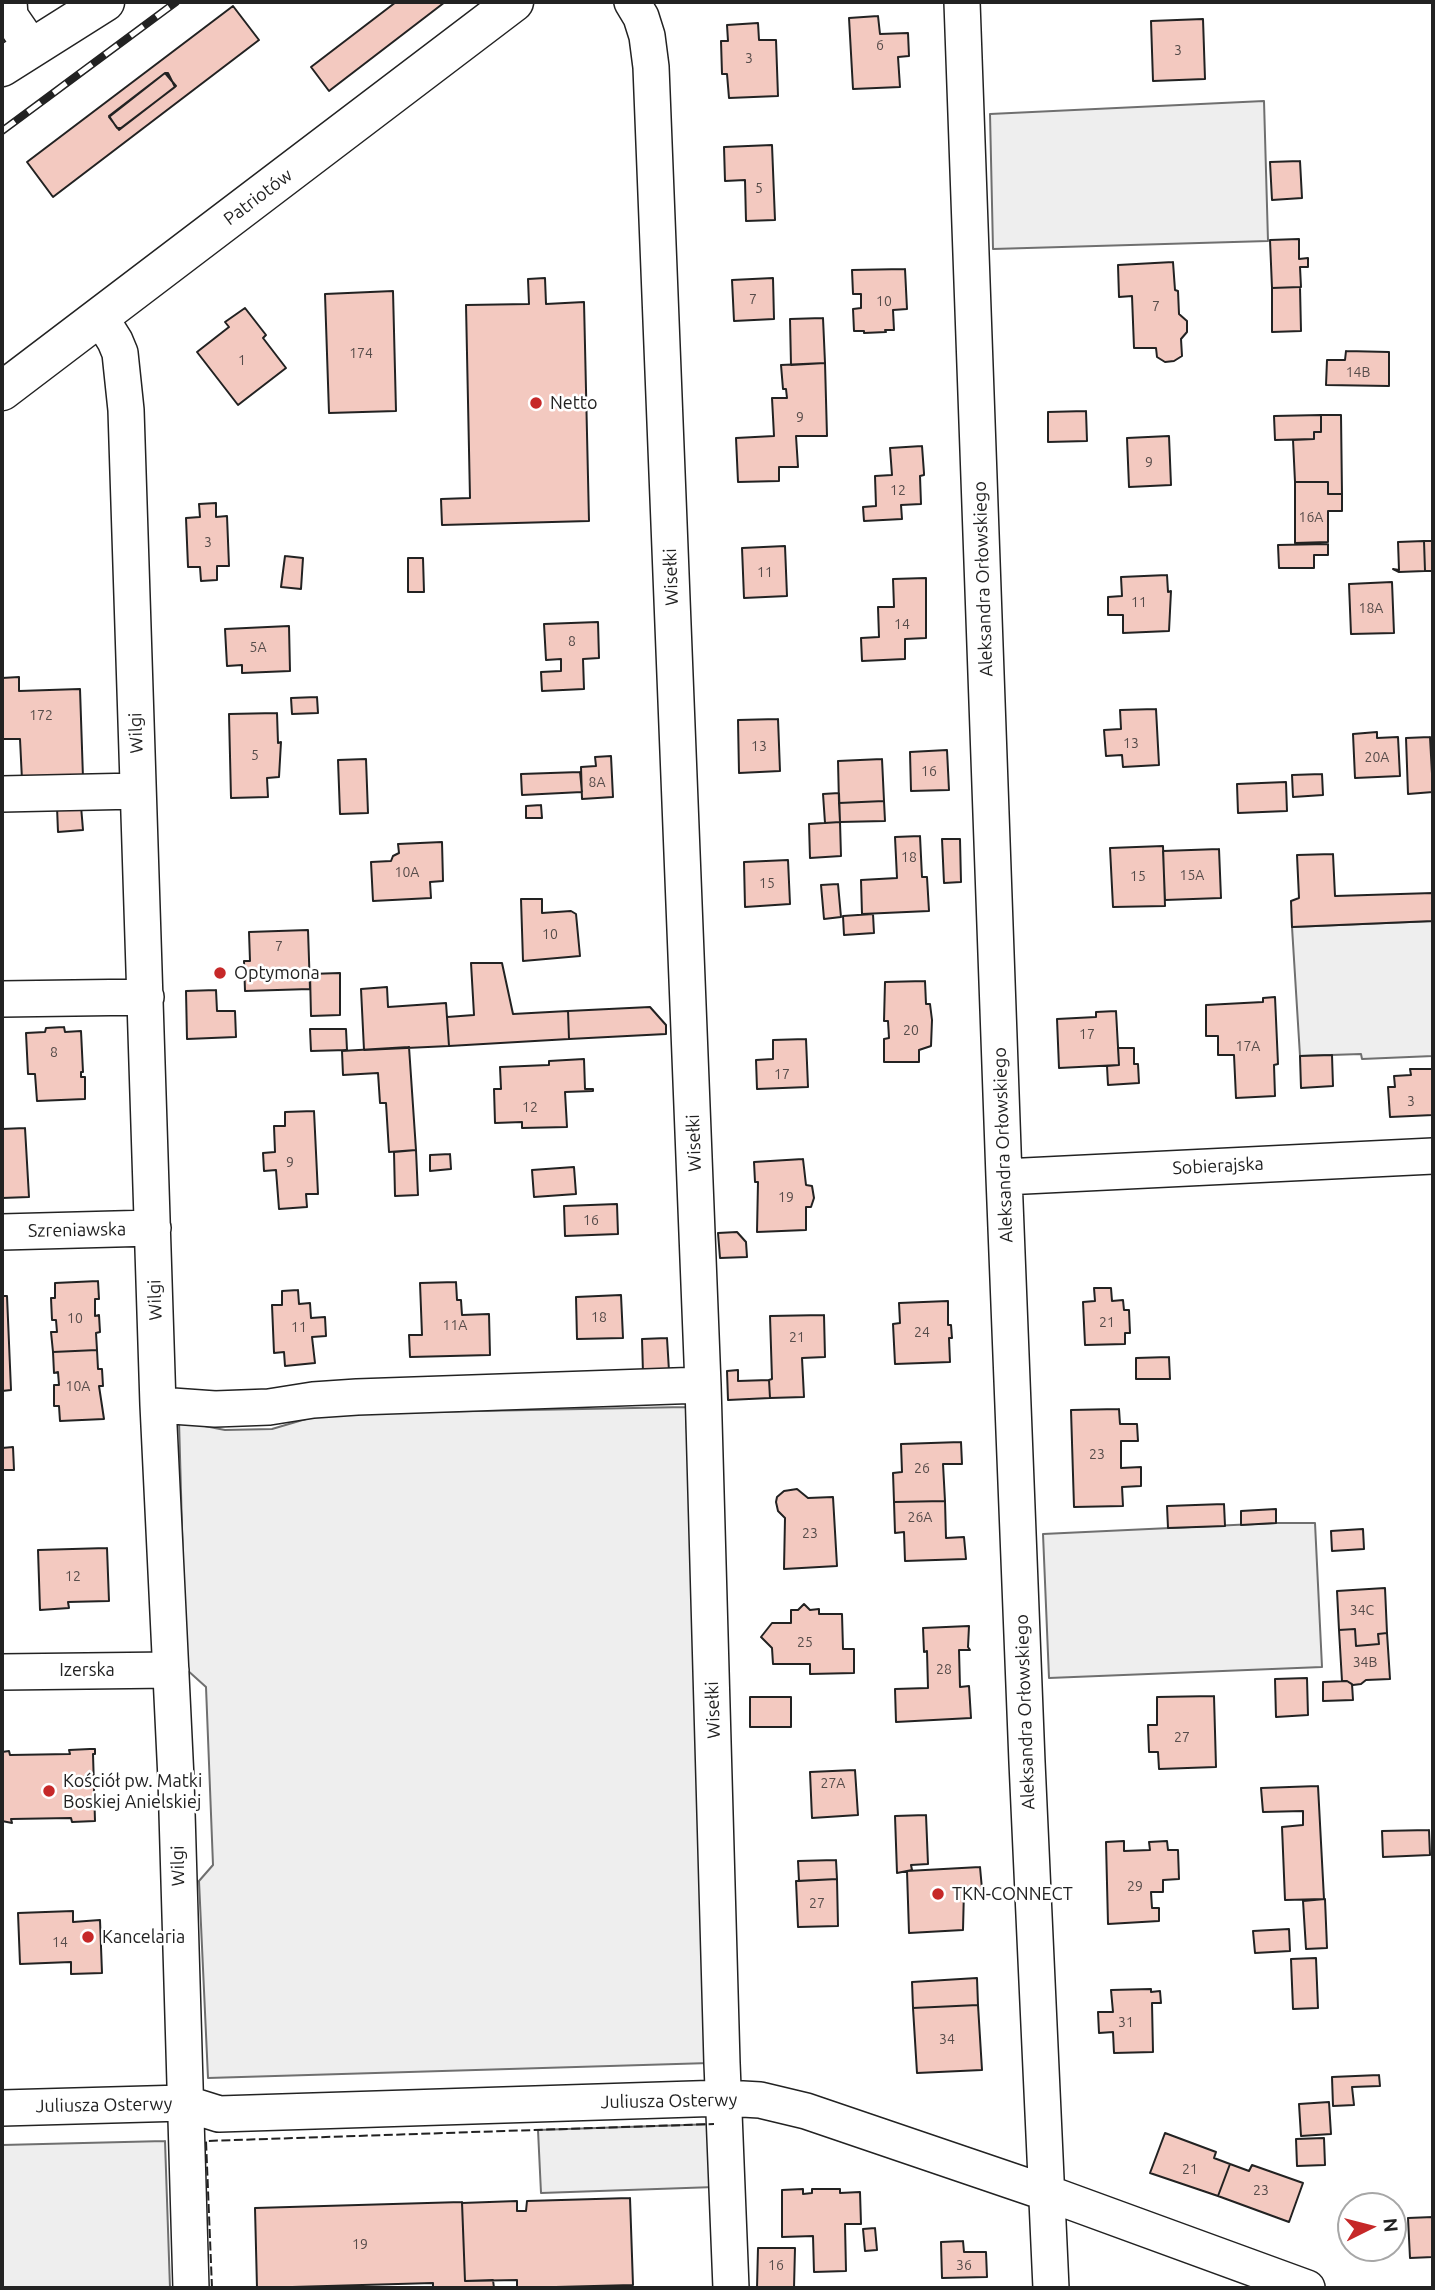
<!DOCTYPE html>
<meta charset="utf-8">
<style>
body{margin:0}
#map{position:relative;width:1435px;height:2290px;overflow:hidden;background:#fff;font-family:Ubuntu,sans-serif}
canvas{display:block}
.frame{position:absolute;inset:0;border:4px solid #222;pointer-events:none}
.north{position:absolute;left:1337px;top:2192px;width:70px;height:70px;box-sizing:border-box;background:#fff;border:2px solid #a7a7a7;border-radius:50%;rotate:84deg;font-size:19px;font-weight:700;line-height:28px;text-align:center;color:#222}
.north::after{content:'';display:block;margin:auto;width:24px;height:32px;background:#c62828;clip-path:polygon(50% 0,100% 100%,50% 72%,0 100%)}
</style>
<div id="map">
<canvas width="1435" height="2290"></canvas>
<div class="frame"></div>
<div class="north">N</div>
</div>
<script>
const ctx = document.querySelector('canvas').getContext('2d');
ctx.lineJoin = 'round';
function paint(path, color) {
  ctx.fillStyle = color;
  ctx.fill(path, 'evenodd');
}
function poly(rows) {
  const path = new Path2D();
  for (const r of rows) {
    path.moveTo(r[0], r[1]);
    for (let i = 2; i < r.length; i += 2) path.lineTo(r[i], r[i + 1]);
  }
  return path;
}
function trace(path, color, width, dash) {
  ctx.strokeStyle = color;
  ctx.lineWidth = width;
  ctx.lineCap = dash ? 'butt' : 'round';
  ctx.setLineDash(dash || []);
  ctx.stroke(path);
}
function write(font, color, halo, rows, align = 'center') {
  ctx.font = font + ' Ubuntu,sans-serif';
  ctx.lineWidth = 5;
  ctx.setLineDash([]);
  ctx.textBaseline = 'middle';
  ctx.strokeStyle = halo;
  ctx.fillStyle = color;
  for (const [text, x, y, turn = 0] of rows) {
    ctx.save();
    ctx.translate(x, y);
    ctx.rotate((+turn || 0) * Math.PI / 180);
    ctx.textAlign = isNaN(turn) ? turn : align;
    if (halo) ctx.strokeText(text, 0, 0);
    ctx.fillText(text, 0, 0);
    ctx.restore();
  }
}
const green = poly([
 [1264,101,1268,241,993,249,990,114,1264,101],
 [1433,921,1433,1056,1362,1059,1361,1054,1300,1056,1292,927,1433,921],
 [686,1407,710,2063,208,2078,199,1881,213,1865,206,1687,186,1669,179,1421,225,1430,272,1429,323,1414,686,1407],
 [1276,1523,1315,1523,1322,1667,1049,1678,1043,1534,1276,1523],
 [715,2124,715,2187,541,2193,538,2130,715,2124],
 [165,2141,170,2288,2,2288,2,2145,165,2141]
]);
paint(green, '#eee');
trace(green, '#6f6f6f', 2);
const building = poly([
 [396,2,445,2,329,91,311,67,396,2],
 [233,6,259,40,53,197,27,162,233,6],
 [878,16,880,34,908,33,909,56,898,57,900,87,853,89,849,18,878,16],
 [1203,19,1205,79,1153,81,1151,21,1203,19],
 [758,23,759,40,776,40,778,96,729,98,727,74,722,74,721,41,728,41,727,25,758,23],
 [165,73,176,86,119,130,109,117,165,73],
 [165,73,168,73,175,87,121,128,117,128,109,116,165,73],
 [772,145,775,220,746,221,745,180,725,181,724,147,772,145],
 [1300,161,1302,198,1272,200,1270,162,1300,161],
 [1299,239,1299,259,1308,258,1308,267,1300,267,1301,287,1272,288,1270,240,1299,239],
 [1173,262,1175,290,1178,291,1179,314,1187,321,1187,332,1181,339,1182,356,1174,361,1165,362,1157,357,1156,348,1134,348,1132,296,1119,297,1118,265,1173,262],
 [905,269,907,309,893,310,894,330,885,330,886,332,864,333,864,331,854,331,853,309,861,308,861,294,853,294,852,270,905,269],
 [545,278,546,304,584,302,589,521,442,525,441,499,470,498,466,305,529,304,528,279,545,278],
 [773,278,774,319,734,321,732,280,773,278],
 [1300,287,1301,331,1272,332,1272,288,1300,287],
 [393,291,396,411,329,413,325,294,393,291],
 [245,308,266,335,263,338,286,368,238,405,197,352,229,327,225,322,245,308],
 [823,318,825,363,791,365,790,319,823,318],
 [1346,351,1389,352,1389,386,1326,385,1327,360,1345,360,1346,351],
 [825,363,827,436,796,436,798,467,779,467,779,481,738,482,736,438,774,436,772,398,787,398,786,389,783,389,781,365,825,363],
 [1086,411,1087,441,1048,442,1048,412,1086,411],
 [1321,415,1341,415,1342,494,1328,494,1328,482,1295,482,1293,440,1314,439,1314,432,1321,432,1321,415],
 [1321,415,1321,432,1314,432,1314,439,1275,440,1274,416,1321,415],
 [1169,436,1171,485,1129,487,1127,438,1169,436],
 [922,446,924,473,924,475,920,476,921,504,901,505,902,519,864,521,863,507,876,506,875,476,892,475,890,448,922,446],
 [1295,482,1328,482,1328,494,1342,494,1342,511,1328,511,1328,542,1295,543,1295,482],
 [216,503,216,517,227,516,229,566,217,566,217,580,201,581,200,567,188,567,186,518,200,517,199,504,216,503],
 [1424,541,1433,541,1433,571,1425,571,1424,541],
 [1424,541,1425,571,1399,572,1393,569,1399,570,1398,542,1424,541],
 [1328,544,1328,555,1314,555,1314,568,1279,568,1278,545,1328,544],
 [785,546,787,596,744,598,742,548,785,546],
 [285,556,303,558,301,589,281,587,285,556],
 [408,558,423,558,424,592,408,592,408,558],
 [1167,575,1168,592,1171,591,1169,631,1123,633,1123,615,1108,615,1108,597,1122,596,1121,577,1167,575],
 [926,578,926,638,905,639,905,659,862,661,861,638,879,637,878,607,894,607,893,579,926,578],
 [1392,582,1394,633,1351,634,1349,584,1392,582],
 [598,622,599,658,583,659,584,689,542,691,541,672,561,671,561,659,546,660,544,624,598,622],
 [289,626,290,671,242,673,242,665,227,666,225,629,289,626],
 [19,677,19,691,80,689,83,778,22,780,20,739,2,739,2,678,19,677],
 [317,697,318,713,292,714,291,698,317,697],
 [1156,709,1159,765,1123,767,1122,755,1106,756,1104,730,1121,729,1120,710,1156,709],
 [277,713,278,743,281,742,279,777,267,778,268,797,231,798,229,714,277,713],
 [778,719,780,771,739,773,738,720,778,719],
 [1377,732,1377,738,1398,737,1400,776,1355,778,1353,734,1377,732],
 [1430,737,1433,792,1408,794,1406,738,1430,737],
 [947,750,949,790,911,791,910,752,947,750],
 [611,756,613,797,582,799,581,767,596,766,595,757,611,756],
 [366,759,368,813,340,814,338,760,366,759],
 [882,759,884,801,839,803,838,761,882,759],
 [580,772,582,792,522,795,521,774,580,772],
 [1322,774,1323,795,1293,797,1292,775,1322,774],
 [1286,782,1287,811,1238,813,1237,784,1286,782],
 [839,793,840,822,825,823,823,794,839,793],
 [884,801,885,821,840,822,839,803,884,801],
 [541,805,542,818,526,818,526,806,541,805],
 [81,806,83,830,58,832,57,807,81,806],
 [840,822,841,856,810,858,809,824,840,822],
 [920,836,922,877,927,877,929,911,862,914,861,880,897,878,895,837,920,836],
 [942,839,960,839,961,882,944,883,942,839],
 [442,842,443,881,430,882,431,898,373,901,371,862,391,861,393,856,399,853,398,844,442,842],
 [1163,846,1165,906,1113,907,1110,848,1163,846],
 [1219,849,1221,898,1165,900,1163,851,1219,849],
 [1333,854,1335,896,1433,893,1433,921,1292,927,1291,901,1299,898,1297,855,1333,854],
 [788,860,790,904,745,907,744,862,788,860],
 [838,884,841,917,824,919,821,885,838,884],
 [521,899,542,899,542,913,571,911,576,914,580,956,523,961,521,899],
 [873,914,874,933,844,935,843,916,873,914],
 [308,930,310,989,245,991,244,961,250,961,249,932,308,930],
 [471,963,502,963,513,1014,568,1011,569,1039,449,1046,447,1017,474,1015,471,963],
 [340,973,340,1015,311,1016,310,974,340,973],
 [925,981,926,1004,930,1004,932,1020,931,1046,919,1050,919,1062,884,1062,884,1039,889,1038,888,1021,884,1021,885,982,925,981],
 [387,987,388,1007,446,1003,449,1046,364,1050,361,989,387,987],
 [216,990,217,1011,235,1011,236,1037,187,1039,186,991,216,990],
 [1275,997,1278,1064,1274,1065,1275,1096,1236,1098,1234,1055,1218,1055,1218,1036,1206,1036,1206,1005,1263,1002,1263,998,1275,997],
 [650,1007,666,1025,666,1034,569,1039,568,1011,650,1007],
 [1116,1011,1119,1065,1059,1068,1057,1019,1096,1017,1096,1012,1116,1011],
 [64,1027,65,1032,81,1031,83,1072,81,1072,81,1077,85,1077,85,1099,37,1101,35,1074,28,1074,26,1033,45,1032,46,1028,64,1027],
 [310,1029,346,1029,347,1050,311,1051,310,1029],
 [806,1039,808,1087,757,1089,756,1060,773,1059,773,1040,806,1039],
 [409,1047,416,1150,389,1152,386,1103,380,1103,378,1073,343,1075,342,1051,409,1047],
 [1118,1048,1134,1048,1134,1064,1138,1064,1139,1083,1108,1085,1107,1066,1119,1065,1118,1048],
 [1332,1055,1333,1086,1301,1088,1300,1056,1332,1055],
 [584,1059,585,1089,593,1089,593,1091,565,1092,567,1127,522,1128,522,1122,495,1123,494,1089,501,1089,500,1067,549,1065,549,1061,584,1059],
 [1410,1069,1433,1069,1433,1115,1390,1117,1388,1087,1395,1087,1394,1076,1411,1075,1410,1069],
 [314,1111,318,1194,306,1194,307,1207,279,1209,276,1170,264,1171,263,1153,275,1152,274,1126,285,1126,285,1112,314,1111],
 [25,1128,29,1197,2,1198,2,1129,25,1128],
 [416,1150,418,1195,395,1196,394,1152,416,1150],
 [450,1154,451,1169,430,1171,430,1155,450,1154],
 [803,1159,806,1185,812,1186,814,1198,811,1207,806,1207,806,1230,757,1232,758,1182,755,1182,754,1162,803,1159],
 [574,1167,576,1194,534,1197,532,1170,574,1167],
 [617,1204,618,1234,565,1236,564,1206,617,1204],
 [737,1232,746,1242,747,1257,720,1258,718,1233,737,1232],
 [98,1281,99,1299,95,1299,95,1316,99,1315,100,1332,96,1333,97,1350,53,1352,51,1332,57,1332,56,1320,52,1320,51,1298,55,1298,55,1283,98,1281],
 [456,1282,457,1300,461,1300,462,1315,489,1314,490,1355,410,1357,409,1335,422,1335,420,1283,456,1282],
 [1094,1288,1111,1288,1112,1301,1123,1300,1124,1310,1129,1310,1130,1333,1125,1333,1125,1344,1085,1345,1083,1302,1095,1301,1094,1288],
 [298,1290,299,1304,310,1303,311,1318,325,1317,326,1336,312,1337,315,1363,285,1366,284,1352,274,1353,272,1305,282,1305,282,1291,298,1290],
 [621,1295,623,1338,577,1339,576,1297,621,1295],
 [2,1296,7,1296,11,1390,2,1391,2,1296],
 [948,1301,948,1325,951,1325,952,1338,949,1338,950,1362,895,1364,893,1324,900,1323,899,1303,948,1301],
 [824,1315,825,1357,802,1358,804,1397,770,1398,769,1380,772,1379,770,1316,824,1315],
 [667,1338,669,1371,643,1373,642,1339,667,1338],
 [97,1350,98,1369,102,1369,103,1386,99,1386,104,1419,60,1421,59,1406,54,1406,54,1385,59,1385,58,1372,54,1373,53,1352,97,1350],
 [1169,1357,1170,1379,1136,1379,1136,1358,1169,1357],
 [738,1370,738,1381,769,1380,770,1398,728,1400,727,1371,738,1370],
 [1119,1409,1120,1424,1137,1424,1138,1441,1121,1441,1121,1468,1141,1467,1141,1486,1122,1487,1123,1506,1074,1507,1071,1410,1119,1409],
 [961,1442,962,1464,943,1464,945,1501,894,1502,893,1473,902,1472,901,1444,961,1442],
 [13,1447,14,1470,2,1470,2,1448,13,1447],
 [797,1489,808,1498,833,1497,837,1566,784,1569,785,1518,778,1511,776,1502,777,1497,784,1491,797,1489],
 [945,1501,946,1538,964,1537,966,1559,905,1561,904,1532,895,1533,894,1502,945,1501],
 [1224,1504,1225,1526,1168,1528,1167,1506,1224,1504],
 [1276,1509,1276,1523,1241,1525,1241,1511,1276,1509],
 [1363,1529,1364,1549,1332,1551,1331,1531,1363,1529],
 [107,1548,109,1601,68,1602,69,1608,40,1610,38,1550,107,1548],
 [1385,1588,1387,1633,1378,1634,1379,1644,1356,1646,1355,1629,1339,1630,1337,1591,1385,1588],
 [804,1604,810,1610,819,1609,819,1614,842,1614,843,1649,854,1649,854,1673,810,1674,810,1664,773,1664,772,1648,761,1637,772,1623,791,1623,791,1610,798,1610,804,1604],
 [969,1626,968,1647,970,1650,959,1650,960,1687,969,1686,971,1718,896,1722,895,1689,928,1688,927,1651,924,1652,923,1628,969,1626],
 [1355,1629,1356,1646,1379,1644,1378,1634,1387,1633,1390,1679,1366,1680,1361,1684,1353,1685,1347,1681,1342,1681,1339,1630,1355,1629],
 [1307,1678,1308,1715,1276,1717,1275,1679,1307,1678],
 [1347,1681,1352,1684,1353,1700,1323,1701,1323,1682,1347,1681],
 [1214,1696,1216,1767,1159,1769,1158,1752,1149,1752,1148,1725,1157,1725,1157,1697,1214,1696],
 [750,1697,791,1697,791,1727,750,1727,750,1697],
 [90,1749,95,1749,95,1754,93,1754,95,1821,72,1822,71,1818,11,1819,12,1823,2,1821,2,1752,9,1751,10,1755,70,1754,69,1750,90,1749],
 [855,1770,858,1815,812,1818,810,1772,855,1770],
 [1318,1786,1324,1899,1285,1900,1282,1827,1303,1825,1303,1811,1263,1812,1261,1788,1318,1786],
 [926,1815,928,1864,911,1865,912,1870,897,1873,895,1816,926,1815],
 [1429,1830,1430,1855,1383,1857,1382,1831,1429,1830],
 [1124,1841,1124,1851,1150,1850,1149,1842,1167,1841,1168,1850,1178,1850,1179,1879,1163,1880,1163,1892,1151,1892,1152,1908,1159,1908,1159,1921,1108,1924,1106,1842,1124,1841],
 [836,1860,837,1879,799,1881,798,1861,836,1860],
 [980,1867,982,1889,964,1889,963,1930,909,1933,907,1871,980,1867],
 [837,1879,838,1926,798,1927,796,1881,837,1879],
 [1325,1899,1327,1948,1306,1949,1303,1901,1325,1899],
 [73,1911,73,1922,100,1920,102,1973,71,1974,71,1962,20,1964,18,1913,73,1911],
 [1289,1929,1290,1951,1255,1953,1253,1931,1289,1929],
 [1316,1958,1318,2008,1293,2009,1291,1959,1316,1958],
 [977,1978,978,2005,913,2008,912,1982,977,1978],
 [1151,1989,1151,1992,1160,1991,1161,2003,1152,2003,1153,2052,1114,2053,1113,2032,1099,2033,1098,2012,1113,2012,1111,1990,1151,1989],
 [978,2005,982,2070,917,2073,913,2008,978,2005],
 [1379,2075,1380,2086,1352,2087,1354,2105,1333,2106,1332,2077,1379,2075],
 [1329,2102,1331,2134,1301,2136,1299,2104,1329,2102],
 [1165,2133,1216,2152,1214,2158,1230,2164,1218,2196,1150,2173,1165,2133],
 [1324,2138,1325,2165,1297,2166,1296,2139,1324,2138],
 [1230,2164,1249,2171,1252,2165,1303,2183,1289,2222,1218,2196,1230,2164],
 [803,2189,803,2194,812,2193,812,2189,840,2189,840,2193,860,2192,861,2224,845,2224,846,2271,814,2272,813,2236,782,2237,782,2190,803,2189],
 [630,2198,633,2285,517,2288,517,2280,465,2281,462,2203,517,2201,517,2211,526,2211,527,2201,630,2198],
 [462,2202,465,2281,493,2280,494,2288,433,2288,433,2283,257,2288,255,2208,462,2202],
 [1433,2217,1433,2257,1410,2258,1408,2218,1433,2217],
 [875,2228,877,2250,865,2251,863,2229,875,2228],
 [963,2241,964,2252,986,2252,987,2277,942,2278,941,2242,963,2241],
 [758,2248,795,2248,794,2288,757,2288,758,2248]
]);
paint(building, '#f3c9c0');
trace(building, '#222', 2);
const minor = poly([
 [9,2,10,16,32,48],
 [632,2,641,17,647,36,651,67,703,1385,722,2063,731,2288],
 [962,2,1004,1177,1027,1762,1051,2288],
 [100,317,115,341,120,353,126,410,158,1405,176,1779,191,2288],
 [2,794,138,791],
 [2,999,146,997],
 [1004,1177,1433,1156],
 [2,1232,153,1228],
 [158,1405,215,1409,269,1407,313,1400,357,1397,703,1385],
 [2,1672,171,1670],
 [2,2108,184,2103,219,2114,725,2098,760,2100,806,2111,1047,2193,1307,2288]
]);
const major = poly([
 [2,67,105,2],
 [2,391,514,2]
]);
trace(minor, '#222', 38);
trace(major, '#222', 41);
trace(minor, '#fff', 35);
trace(major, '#fff', 38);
const rail = poly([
 [2,131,176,2]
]);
trace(rail, '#222', 8);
trace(rail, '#fff', 5, [16]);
trace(poly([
 [212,2288,206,2141,714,2124]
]), '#222', 2, [9, 3.5]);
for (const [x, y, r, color] of [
 [536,403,7,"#c62828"],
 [220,973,7,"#c62828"],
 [49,1791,7,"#c62828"],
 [938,1894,7,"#c62828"],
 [88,1937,7,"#c62828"]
]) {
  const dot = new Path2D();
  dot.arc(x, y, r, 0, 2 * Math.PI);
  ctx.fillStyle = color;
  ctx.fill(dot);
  trace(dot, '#fff', 2.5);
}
write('14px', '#564c4a', null, [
 ["6",880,45],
 ["3",1178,50],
 ["3",749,58],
 ["5",759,188],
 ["7",753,299],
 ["10",884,301],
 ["7",1156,306],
 ["174",361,353],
 ["1",242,360],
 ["14B",1358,372],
 ["9",800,417],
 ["9",1149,462],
 ["12",898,490],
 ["16A",1311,517],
 ["3",208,542],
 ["11",765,572],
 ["11",1139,602],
 ["18A",1371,608],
 ["14",902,624],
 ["8",572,641],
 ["5A",258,647],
 ["172",41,715],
 ["13",1131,743],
 ["13",759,746],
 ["5",255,755],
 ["20A",1377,757],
 ["16",929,771],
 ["8A",597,782],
 ["18",909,857],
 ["10A",407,872],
 ["15A",1192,875],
 ["15",1138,876],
 ["15",767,883],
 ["10",550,934],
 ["7",279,946],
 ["20",911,1030],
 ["17",1087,1034],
 ["17A",1248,1046],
 ["8",54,1052],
 ["17",782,1074],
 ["3",1411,1101],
 ["12",530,1107],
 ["9",290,1162],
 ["19",786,1197],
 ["16",591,1220],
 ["18",599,1317],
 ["10",75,1318],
 ["21",1107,1322],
 ["11A",455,1325],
 ["11",299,1327],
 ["24",922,1332],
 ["21",797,1337],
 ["10A",78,1386],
 ["23",1097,1454],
 ["26",922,1468],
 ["26A",920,1517],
 ["23",810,1533],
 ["12",73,1576],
 ["34C",1362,1610],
 ["25",805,1642],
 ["34B",1365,1662],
 ["28",944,1669],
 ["27",1182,1737],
 ["27A",833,1783],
 ["29",1135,1886],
 ["27",817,1903],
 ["14",60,1942],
 ["31",1126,2022],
 ["34",947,2039],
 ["21",1190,2169],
 ["23",1261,2190],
 ["19",360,2244],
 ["16",776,2265],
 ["36",964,2265]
]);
write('18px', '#222', '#fff', [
 ["Patriotów",258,197,-37],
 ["Wisełki",671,577,-92],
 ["Aleksandra Orłowskiego",983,579,-92],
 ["Wilgi",136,733,-92],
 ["Wisełki",694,1143,-92],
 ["Aleksandra Orłowskiego",1003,1145,-92],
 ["Sobierajska",1218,1166,-3],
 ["Szreniawska",77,1230,-1],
 ["Wilgi",155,1300,-92],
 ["Izerska",87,1670],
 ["Wisełki",713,1710,-92],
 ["Aleksandra Orłowskiego",1025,1712,-92],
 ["Wilgi",178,1866,-91],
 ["Juliusza Osterwy",669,2101,-1],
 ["Juliusza Osterwy",104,2105,-1]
]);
write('18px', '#222', '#fff', [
 ["Netto",550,403],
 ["Optymona",234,973],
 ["Kościół pw. Matki",63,1781],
 ["Boskiej Anielskiej",63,1802],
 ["TKN-CONNECT",952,1894],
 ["Kancelaria",102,1937]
], 'left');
</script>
